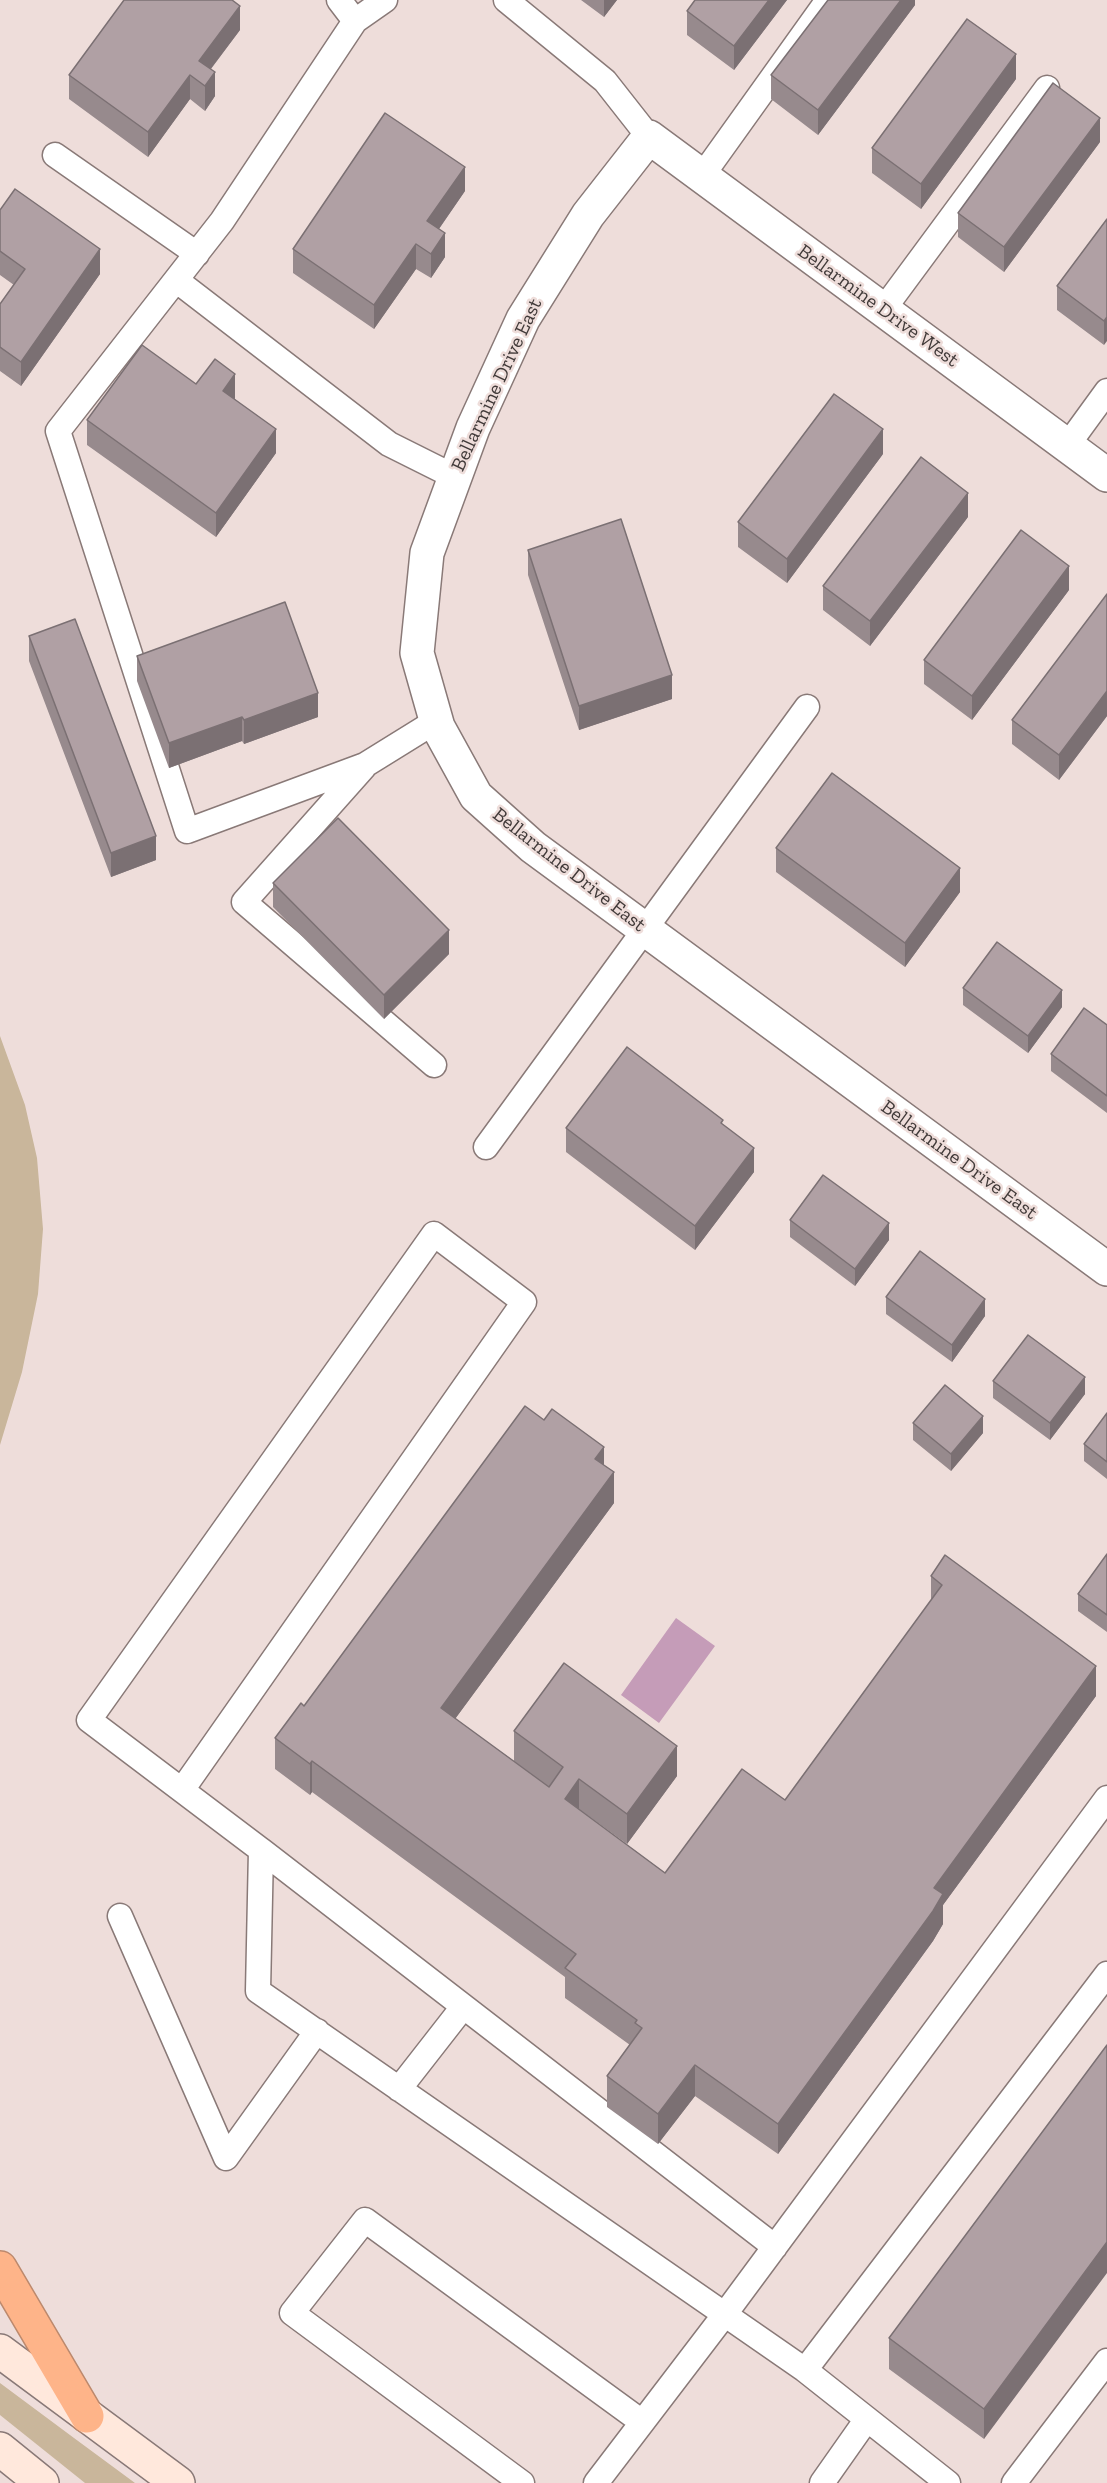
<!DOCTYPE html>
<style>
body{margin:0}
canvas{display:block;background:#eeddda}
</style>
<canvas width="1107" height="2483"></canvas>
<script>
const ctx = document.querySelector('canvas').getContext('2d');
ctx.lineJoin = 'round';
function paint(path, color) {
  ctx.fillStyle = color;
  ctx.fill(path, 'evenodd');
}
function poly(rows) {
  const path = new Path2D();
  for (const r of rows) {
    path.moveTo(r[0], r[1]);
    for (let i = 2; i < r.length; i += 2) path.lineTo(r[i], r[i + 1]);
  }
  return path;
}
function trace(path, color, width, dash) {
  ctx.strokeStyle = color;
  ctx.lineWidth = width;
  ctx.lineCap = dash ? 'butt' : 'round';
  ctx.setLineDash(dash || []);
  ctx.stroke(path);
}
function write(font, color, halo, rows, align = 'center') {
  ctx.font = font + ' "Zilla Slab",serif';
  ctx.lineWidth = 5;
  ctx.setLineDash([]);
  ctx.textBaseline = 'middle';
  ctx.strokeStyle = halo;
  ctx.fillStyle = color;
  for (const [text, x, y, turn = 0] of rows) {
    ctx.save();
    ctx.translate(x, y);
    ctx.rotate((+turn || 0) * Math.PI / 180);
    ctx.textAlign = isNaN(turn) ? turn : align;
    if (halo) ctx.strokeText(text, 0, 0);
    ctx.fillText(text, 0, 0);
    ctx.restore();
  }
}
paint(poly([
 [0,1036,25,1105,37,1158,43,1229,38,1294,22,1372,0,1445],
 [0,2383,74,2438,135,2483,85,2483,0,2415]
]), '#c9b69b');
paint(poly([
 [676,1618,715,1646,659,1723,621,1695]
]), '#c59cb8');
const service = poly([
 [339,0,355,21],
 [385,0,355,21,222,221,58,431,187,831,365,765,436,721],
 [506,0,605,81,649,137],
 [55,155,197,254],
 [702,176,828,0],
 [176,280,389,444,455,477],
 [883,310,1047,88],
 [1067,446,1107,391],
 [364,767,244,902,434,1065],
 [486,1147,807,707],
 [182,1790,524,1302,434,1234,89,1720,261,1850,258,1991,805,2370],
 [261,1850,775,2247],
 [120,1916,226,2158,317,2031],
 [399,2089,463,2007],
 [522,2483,292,2313,365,2220,642,2422],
 [596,2483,725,2314,1107,1798],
 [822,2483,867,2419],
 [948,2483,805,2370,1107,1974],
 [1014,2483,1107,2361]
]);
const minor = poly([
 [1107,475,649,137,588,215,523,319,473,428,427,553,417,653,438,727,476,796,533,847,1107,1269]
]);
const secondary = poly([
 [0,2351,178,2483],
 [0,2449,42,2483]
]);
const motorway = poly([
 [0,2268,87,2416]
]);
trace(service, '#897977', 27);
trace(minor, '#897977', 36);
trace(secondary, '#897977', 36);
trace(motorway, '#bc896d', 36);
trace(service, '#fff', 24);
trace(minor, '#fff', 33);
trace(secondary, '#ffe8dc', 33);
trace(motorway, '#feb489', 33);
paint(poly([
 [581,0,617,0,604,17],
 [695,0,787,0,734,70,687,35,687,11],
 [915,0,915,5,818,135,771,99,771,75],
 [240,30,211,69,215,96,205,111,190,99,148,157,69,99,69,75],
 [1016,79,921,209,872,173,872,148],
 [1100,142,1004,272,958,237,958,213],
 [465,191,439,229,445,257,431,278,416,269,374,329,293,273,293,249],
 [0,210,100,274,21,386,0,371,0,304,14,285,0,275],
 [1107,219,1104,345,1057,310,1057,286],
 [196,384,235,398,235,399,276,453,216,537,87,445,87,420],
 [883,454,787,583,738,547,738,522],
 [968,517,870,646,823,610,823,586],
 [528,550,672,699,579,730,528,575],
 [1069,590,972,720,924,684,924,660],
 [1107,595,1107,716,1059,780,1012,744,1012,720],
 [29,636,156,860,111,877,29,661],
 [137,656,318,717,244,744,242,741,169,768,137,681],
 [776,848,960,892,905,967,776,872],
 [273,883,449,954,384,1019,273,907],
 [963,988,1062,1007,1028,1053,963,1005],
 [1107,1025,1107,1113,1051,1071,1051,1054],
 [723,1125,754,1172,695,1250,566,1152,566,1128],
 [790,1220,889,1240,855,1286,790,1237],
 [886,1297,985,1316,952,1362,886,1314],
 [993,1381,1085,1394,1050,1440,993,1398],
 [1107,1413,1107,1479,1084,1461,1084,1444],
 [913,1423,983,1433,951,1471,913,1440],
 [604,1465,614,1503,455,1719,514,1761,514,1731,677,1776,627,1844,579,1809,665,1873,785,1800,931,1601,931,1576,1096,1696,943,1905,943,1924,933,1941,778,2154,695,2096,658,2144,607,2107,607,2076,630,2045,565,1998,565,1977,312,1792,310,1795,275,1769,275,1738,304,1706],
 [1107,1554,1107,1632,1078,1611,1078,1594],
 [1107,2045,984,2439,889,2369,889,2338]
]), '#978a8d');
paint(poly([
 [604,0,617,0,604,17],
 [769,0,787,0,734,70,734,46],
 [901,0,915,0,915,5,818,135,818,110],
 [240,6,240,30,200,83,199,61],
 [1016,54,1016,79,921,209,921,184],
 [215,72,215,96,205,111,205,86],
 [190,75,190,99,148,157,148,132],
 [1100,118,1100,142,1004,272,1004,247],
 [465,167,465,191,427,246,427,221],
 [445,233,445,257,431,278,431,254],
 [416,244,416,269,374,329,374,305],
 [100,249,100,274,21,386,21,362],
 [1107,317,1107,341,1104,345,1104,321],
 [235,374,235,398,223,415,223,391],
 [276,429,276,453,216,537,216,513],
 [883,429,883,454,787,583,787,559],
 [968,493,968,517,870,646,870,621],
 [1069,566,1069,590,972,720,972,696],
 [672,675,672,699,579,730,579,706],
 [1107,691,1107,716,1059,780,1059,755],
 [318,693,318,717,244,744,244,720],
 [242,717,242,741,169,768,169,743],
 [156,836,156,860,111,877,111,853],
 [960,868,960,892,905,967,905,943],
 [449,930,449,954,384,1019,384,995],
 [1062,990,1062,1007,1028,1053,1028,1036],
 [754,1148,754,1172,695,1250,695,1226],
 [889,1223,889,1240,855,1286,855,1269],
 [985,1299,985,1316,952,1362,952,1345],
 [1085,1377,1085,1394,1050,1440,1050,1423],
 [983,1416,983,1433,951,1471,951,1454],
 [604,1447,604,1477,595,1459],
 [614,1472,614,1503,441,1738,441,1708],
 [1096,1666,1096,1696,943,1905,943,1924,933,1941,778,2154,778,2124,934,1888],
 [677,1746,677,1776,627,1844,627,1814],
 [312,1761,312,1792,310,1795,310,1764],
 [579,1779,579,1809,565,1799],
 [695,2065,695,2096,658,2144,658,2114],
 [1107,2242,1107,2273,984,2439,984,2409]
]), '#7b7073');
const building = poly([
 [124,0,232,0,240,6,199,61,215,72,205,86,190,75,148,132,69,75,124,0],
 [695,0,769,0,734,46,687,11,695,0],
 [828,0,901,0,818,110,771,75,828,0],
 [967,19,1016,54,921,184,872,148,967,19],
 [1053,83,1100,118,1004,247,958,213,1053,83],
 [385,113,465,167,427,221,445,233,431,254,416,244,374,305,293,249,385,113],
 [15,189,100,249,21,362,0,347,0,304,25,269,0,251,0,210,15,189],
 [1107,219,1107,317,1104,321,1057,286,1107,219],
 [142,345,196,384,215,359,235,374,223,391,276,429,216,513,87,420,142,345],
 [834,394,883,429,787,559,738,522,834,394],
 [921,457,968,493,870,621,823,586,921,457],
 [621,519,672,675,579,706,528,550,621,519],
 [1021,530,1069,566,972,696,924,660,1021,530],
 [1107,594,1107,691,1059,755,1012,720,1107,594],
 [285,602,318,693,244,720,242,717,169,743,137,656,285,602],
 [75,619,156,836,111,853,29,636,75,619],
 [832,773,960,868,905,943,776,848,832,773],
 [338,818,449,930,384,995,273,883,338,818],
 [997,942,1062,990,1028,1036,963,988,997,942],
 [1084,1008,1107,1025,1107,1096,1051,1054,1084,1008],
 [627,1047,723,1120,721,1123,754,1148,695,1226,566,1128,627,1047],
 [823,1175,889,1223,855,1269,790,1220,823,1175],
 [920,1251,985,1299,952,1345,886,1297,920,1251],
 [1028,1335,1085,1377,1050,1423,993,1381,1028,1335],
 [945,1385,983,1416,951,1454,913,1423,945,1385],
 [525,1406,544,1420,552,1409,604,1447,595,1459,614,1472,441,1708,549,1787,563,1767,514,1731,564,1663,677,1746,627,1814,579,1779,565,1799,665,1873,742,1769,785,1800,942,1585,931,1576,945,1555,1096,1666,934,1888,943,1894,933,1911,778,2124,695,2065,658,2114,607,2076,642,2028,635,2023,637,2020,565,1968,576,1954,312,1761,310,1764,275,1738,301,1703,304,1706,525,1406],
 [1107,1413,1107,1462,1084,1444,1107,1413],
 [1107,1554,1107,1615,1078,1594,1107,1554],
 [1107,2045,1107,2242,984,2409,889,2338,1107,2045]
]);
paint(building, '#b0a0a4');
trace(building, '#7b7073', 1.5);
write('20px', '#413a39', '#eeddda', [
 ["Bellarmine Drive West",878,306,36],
 ["Bellarmine Drive East",497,385,-65],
 ["Bellarmine Drive East",569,870,38],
 ["Bellarmine Drive East",959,1160,36]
]);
</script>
